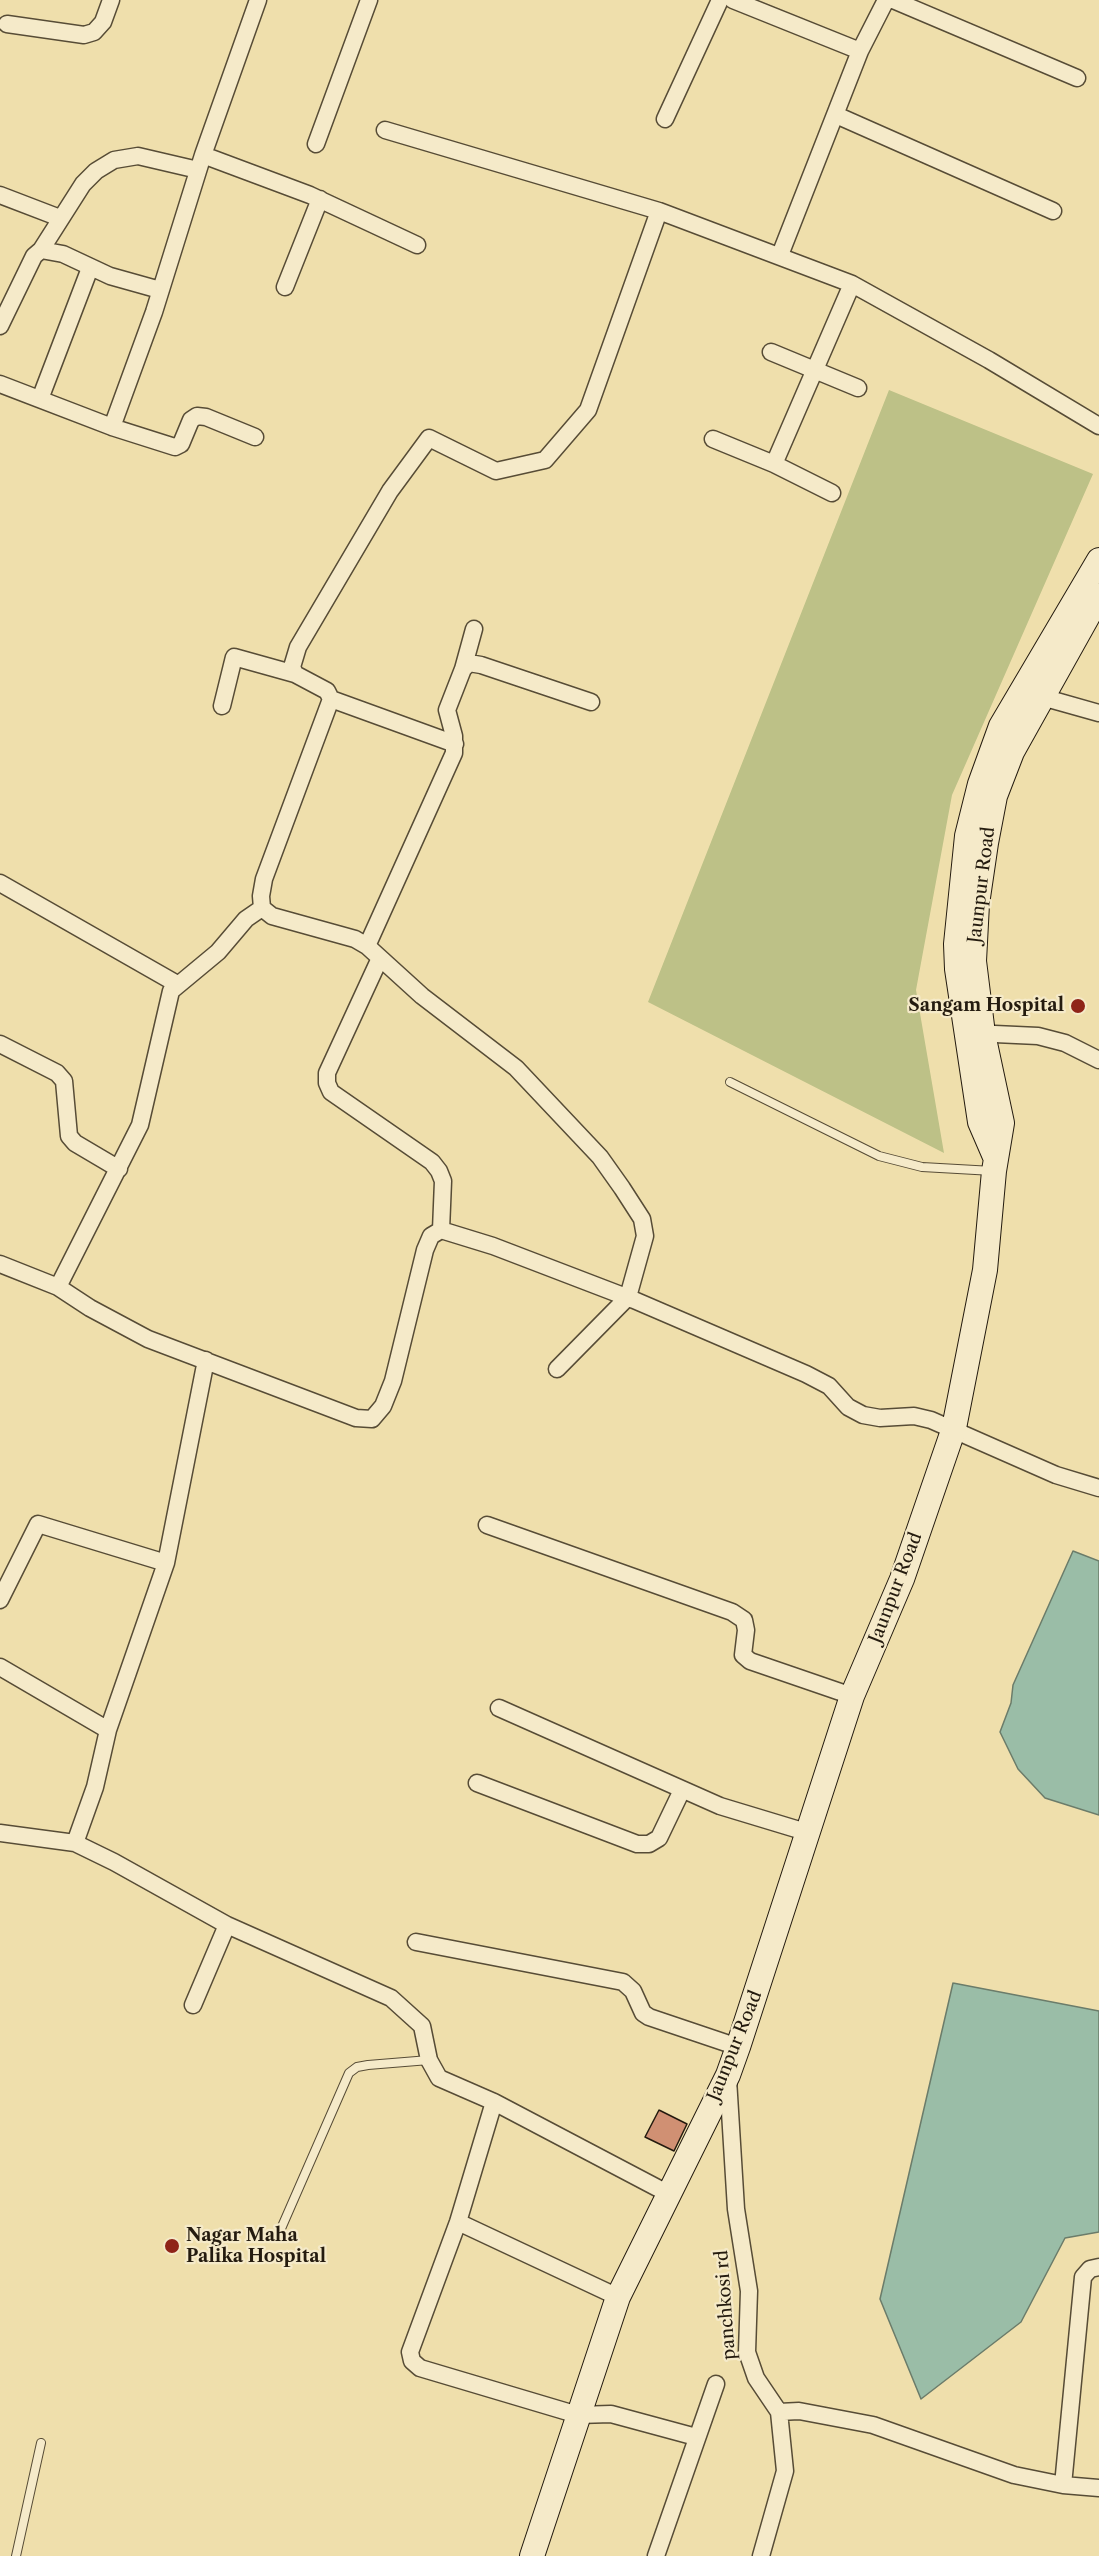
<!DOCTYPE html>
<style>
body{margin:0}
canvas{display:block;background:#efdfac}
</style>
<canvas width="1099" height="2556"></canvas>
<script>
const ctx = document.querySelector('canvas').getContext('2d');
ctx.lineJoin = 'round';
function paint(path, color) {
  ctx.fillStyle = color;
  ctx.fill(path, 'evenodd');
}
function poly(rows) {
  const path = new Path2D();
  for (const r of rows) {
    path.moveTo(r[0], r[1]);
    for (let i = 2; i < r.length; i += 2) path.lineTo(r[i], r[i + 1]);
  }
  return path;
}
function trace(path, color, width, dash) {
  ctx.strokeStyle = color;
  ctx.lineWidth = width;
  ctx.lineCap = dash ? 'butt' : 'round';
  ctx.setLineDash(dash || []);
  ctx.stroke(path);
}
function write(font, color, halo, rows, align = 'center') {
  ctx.font = font + ' "Libre Caslon Text",serif';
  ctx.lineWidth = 4.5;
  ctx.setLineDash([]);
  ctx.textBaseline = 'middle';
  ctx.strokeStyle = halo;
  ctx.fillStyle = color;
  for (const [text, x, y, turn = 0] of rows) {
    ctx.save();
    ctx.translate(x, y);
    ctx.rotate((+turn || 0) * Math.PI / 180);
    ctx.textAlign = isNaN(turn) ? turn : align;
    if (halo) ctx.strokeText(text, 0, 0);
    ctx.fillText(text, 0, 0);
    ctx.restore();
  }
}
paint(poly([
 [889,390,1093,474,952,795,916,990,944,1153,648,1002]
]), '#bdc187');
const water = poly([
 [1073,1551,1099,1561,1099,1815,1045,1798,1018,1769,1000,1732,1011,1703,1013,1685,1073,1551],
 [953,1983,1099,2011,1099,2232,1065,2238,1021,2322,921,2399,880,2299,953,1983]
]);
paint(water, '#9abda7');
trace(water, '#6b7c6a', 1.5);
const building = poly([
 [659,2110,687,2124,674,2151,645,2137,659,2110]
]);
paint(building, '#d09073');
trace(building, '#241b0f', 1.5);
const lane = poly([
 [730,1082,879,1156,922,1167,993,1171],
 [280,2231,349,2073,357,2067,368,2065,429,2060],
 [16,2556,41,2443]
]);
const street = poly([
 [733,0,860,51],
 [893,0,1077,78],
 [7,24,84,35,94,32,103,22,111,0],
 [836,115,1053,211],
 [665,119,720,0],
 [385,130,659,211,852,284,989,360,1099,426],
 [316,144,369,0],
 [203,155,310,195,417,245],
 [0,195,60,218],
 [41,250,83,184,96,171,114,160,138,156,198,170],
 [780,255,860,51,886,0],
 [285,287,320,199],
 [0,326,34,256,41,250,63,254,110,276,160,290],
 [771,352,858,388],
 [0,384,112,427,175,447,181,444,191,420,197,416,206,417,255,437],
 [40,399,90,268],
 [112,427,154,312,203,155,258,0],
 [713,439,774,464,832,493],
 [774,464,852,284],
 [463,669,474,629],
 [1042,697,1099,713],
 [331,699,455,744],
 [222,706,234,657,295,674],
 [0,883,177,984],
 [367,946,454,753,454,736,447,710,463,669,469,663,481,665,591,702],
 [380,958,327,1073,327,1083,331,1092,432,1162,439,1171,443,1181,441,1230],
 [973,1033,1038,1036,1065,1043,1099,1060],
 [0,1044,57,1073,64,1081,69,1136,75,1143,119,1169],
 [0,1264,58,1287,90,1308,148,1339,356,1418,372,1419,383,1406,393,1381,425,1250,431,1236,441,1230,493,1246,634,1300,806,1374,829,1386,848,1407,863,1415,880,1418,914,1416,931,1420,1056,1475,1099,1488],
 [58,1287,140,1125,171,991,218,952,246,919,262,908],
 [557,1369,628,1297,645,1236,642,1219,622,1188,600,1157,516,1068,422,996,367,946,355,939,272,916,262,908,261,896,264,879,331,699,327,691,295,674,292,667,298,647,390,491,429,438,496,471,545,460,588,410,659,211],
 [487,1525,732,1612,744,1620,746,1630,743,1655,750,1661,852,1696],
 [0,1600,38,1524,166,1563,206,1360],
 [0,1667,108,1730],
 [499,1708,720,1806,806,1832],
 [477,1783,637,1844,649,1844,659,1838,682,1790],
 [0,1833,75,1843,114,1862,227,1925,391,1998,422,2026,429,2060,439,2078,494,2102,667,2193],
 [75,1843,95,1787,108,1730,166,1563],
 [416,1942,623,1982,633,1991,643,2013,649,2017,738,2047],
 [193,2005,227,1925],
 [728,2079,736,2209,749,2291,747,2352,756,2378,779,2412,785,2471,761,2556],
 [494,2102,458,2222,410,2352,412,2361,420,2368,578,2415,611,2414,696,2437],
 [458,2222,618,2297],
 [779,2412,799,2411,873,2425,1014,2475,1063,2485,1099,2488],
 [1063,2485,1083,2277,1090,2269,1099,2267],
 [656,2556,716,2384]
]);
const secondary = poly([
 [996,1159,980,1122,957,969,956,944,967,836,980,784,1001,726,1099,560],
 [532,2556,618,2297,728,2075,738,2047,852,1696,902,1579,954,1428,985,1270,994,1171,1002,1123,983,1034,974,961,977,904,986,843,995,796,1012,752,1099,596]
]);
trace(lane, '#574c36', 10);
trace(street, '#574c36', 19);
trace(secondary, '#241b0f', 26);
trace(lane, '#f5eac9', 8);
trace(street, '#f5eac9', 16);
trace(secondary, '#f5eac9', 24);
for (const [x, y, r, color] of [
 [1078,1006,8,"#8f2418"],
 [172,2246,8,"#8f2418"]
]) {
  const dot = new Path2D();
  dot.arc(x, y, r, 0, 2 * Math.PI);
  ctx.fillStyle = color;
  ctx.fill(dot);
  trace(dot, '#f5eac9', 2);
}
write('18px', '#241b0f', '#f5eac9', [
 ["Jaunpur Road",982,885,-83],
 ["Jaunpur Road",896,1588,-69],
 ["Jaunpur Road",735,2046,-68],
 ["panchkosi rd",726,2305,-94]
]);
write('bold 18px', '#241b0f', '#f5eac9', [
 ["Sangam Hospital",1064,1006],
 ["Nagar Maha",186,2236,"left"],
 ["Palika Hospital",186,2257,"left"]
], 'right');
</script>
